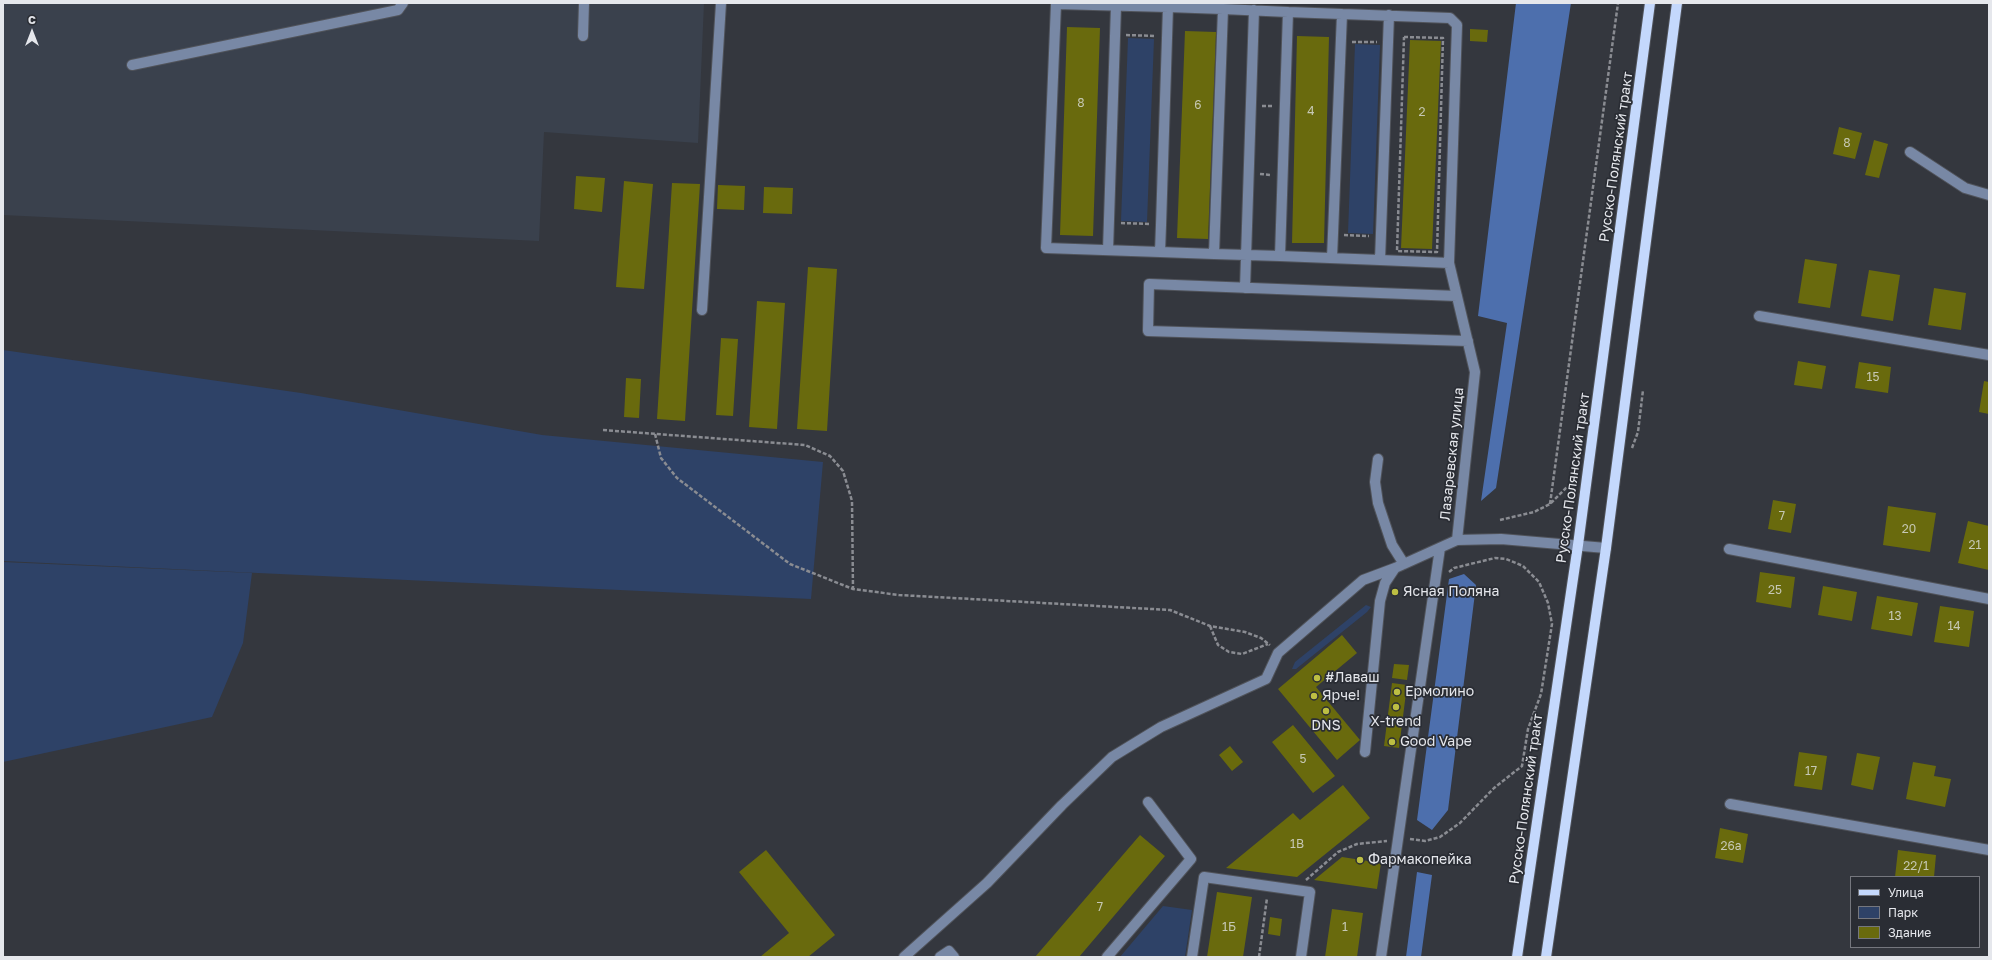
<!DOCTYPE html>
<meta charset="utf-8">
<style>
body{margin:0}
#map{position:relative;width:1992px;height:960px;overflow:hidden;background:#34373e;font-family:"Golos Text",sans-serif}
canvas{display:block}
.frame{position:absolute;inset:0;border:4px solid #e5e7ec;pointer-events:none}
.legend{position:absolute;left:1850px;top:876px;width:130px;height:72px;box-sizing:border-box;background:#2a2d34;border:1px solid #75777e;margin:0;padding:5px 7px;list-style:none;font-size:12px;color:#e5e7ec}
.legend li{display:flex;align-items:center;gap:8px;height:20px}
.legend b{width:20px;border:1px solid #75777e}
.north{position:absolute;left:12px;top:12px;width:40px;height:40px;-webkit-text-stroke:3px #2a2d34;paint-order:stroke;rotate:0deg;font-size:11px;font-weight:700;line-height:16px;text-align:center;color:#e5e7ec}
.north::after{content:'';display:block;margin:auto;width:14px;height:18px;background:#e5e7ec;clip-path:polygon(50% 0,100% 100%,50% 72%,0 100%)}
</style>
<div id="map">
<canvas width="1992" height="960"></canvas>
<div class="frame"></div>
<ul class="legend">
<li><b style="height:5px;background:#c4d8fc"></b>Улица</li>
<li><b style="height:11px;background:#2e4267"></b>Парк</li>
<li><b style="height:11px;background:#696a0d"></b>Здание</li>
</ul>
<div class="north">С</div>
</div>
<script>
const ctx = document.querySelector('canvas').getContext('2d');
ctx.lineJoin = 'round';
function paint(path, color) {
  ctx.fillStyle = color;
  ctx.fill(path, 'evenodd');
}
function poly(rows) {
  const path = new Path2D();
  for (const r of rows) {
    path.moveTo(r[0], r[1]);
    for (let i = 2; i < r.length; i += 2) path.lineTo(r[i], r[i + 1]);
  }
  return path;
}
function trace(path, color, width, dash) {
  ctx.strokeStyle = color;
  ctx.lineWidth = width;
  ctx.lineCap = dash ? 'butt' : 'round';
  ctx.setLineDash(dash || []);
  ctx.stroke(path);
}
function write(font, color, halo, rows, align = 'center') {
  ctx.font = font + ' "Golos Text",sans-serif';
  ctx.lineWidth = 3.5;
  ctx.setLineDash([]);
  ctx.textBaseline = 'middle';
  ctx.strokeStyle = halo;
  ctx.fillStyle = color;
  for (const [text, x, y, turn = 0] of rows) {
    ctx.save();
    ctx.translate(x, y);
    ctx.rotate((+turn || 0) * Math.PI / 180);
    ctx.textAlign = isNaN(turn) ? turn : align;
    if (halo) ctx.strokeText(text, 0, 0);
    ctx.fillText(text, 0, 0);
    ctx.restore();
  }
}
paint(poly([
 [3,3,704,3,698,143,544,132,539,241,3,215]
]), '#3a414d');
paint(poly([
 [1128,38,1154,39,1147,222,1121,221],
 [1355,44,1380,45,1373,234,1348,233],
 [3,350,301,393,542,435,823,462,811,599,3,561],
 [3,562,252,573,243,643,212,717,3,762],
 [1366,605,1371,607,1367,612,1296,669,1292,669,1295,662],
 [1163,906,1192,910,1185,957,1120,957]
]), '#2e4267');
paint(poly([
 [1516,3,1571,3,1496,488,1481,501,1507,323,1478,316],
 [1464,574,1476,585,1448,810,1432,830,1417,820,1449,579],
 [1417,872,1432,875,1421,957,1406,957]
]), '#4d6fad');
paint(poly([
 [1067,27,1100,28,1093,236,1060,235],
 [1470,29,1488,30,1487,42,1470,41],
 [1185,31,1216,32,1208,239,1177,238],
 [1297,36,1329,37,1324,243,1292,243],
 [1410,40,1441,41,1432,249,1401,248],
 [1839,127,1862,133,1855,159,1833,154],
 [1874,140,1888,144,1879,178,1865,175],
 [576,176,605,178,602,212,574,209],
 [624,181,653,184,644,289,616,287],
 [672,183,700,184,685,421,657,419],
 [718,185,745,186,744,210,717,209],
 [764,187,793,188,792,214,763,213],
 [1805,259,1837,264,1830,308,1798,303],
 [808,267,837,269,827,431,797,429],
 [1869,270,1900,275,1893,321,1861,316],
 [1934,288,1966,293,1961,330,1928,325],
 [757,301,785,303,777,429,749,427],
 [721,338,738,339,733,416,716,415],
 [1798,361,1826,366,1822,389,1794,385],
 [1859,362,1891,367,1888,393,1855,388],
 [626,378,641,379,639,418,624,417],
 [1984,381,1989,382,1989,414,1979,412],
 [1773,500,1796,504,1791,533,1768,529],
 [1888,506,1936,513,1930,552,1883,545],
 [1968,521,1989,526,1989,570,1958,563],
 [1760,572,1795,577,1791,608,1756,602],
 [1823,586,1857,592,1852,621,1818,615],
 [1877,596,1918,603,1912,636,1871,629],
 [1940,606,1974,611,1969,647,1934,642],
 [1342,635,1357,653,1316,687,1360,740,1337,760,1278,689],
 [1394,664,1409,665,1407,680,1392,678],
 [1392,683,1407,685,1399,748,1384,746],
 [1293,725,1335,776,1313,793,1272,742],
 [1230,746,1243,762,1232,771,1219,755],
 [1799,752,1827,756,1822,790,1794,786],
 [1857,753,1880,757,1873,790,1851,785],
 [1913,762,1936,766,1934,776,1951,779,1945,807,1906,799],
 [1343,785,1370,818,1297,877,1226,868,1293,813,1300,820],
 [1720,828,1748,834,1743,863,1715,858],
 [1140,835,1165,856,1079,957,1035,957],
 [766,850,835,935,808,957,760,957,789,933,739,872],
 [1898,850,1936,855,1934,877,1895,877],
 [1342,857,1381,863,1377,889,1314,880],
 [1217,892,1252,897,1243,957,1207,957],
 [1332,909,1363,913,1357,957,1325,957],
 [1270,917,1282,919,1280,936,1268,934]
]), '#696a0d');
const minor = poly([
 [1389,15,1380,260,1449,263,1475,372,1457,540],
 [583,36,584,3],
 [132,65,398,10,403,3],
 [1910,152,1965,188,1989,195],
 [1108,250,1116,6],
 [1160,252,1046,248,1056,4,1168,7],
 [1214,254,1160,252,1161,225,1168,7,1223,9],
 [1280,256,1214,254,1223,9,1288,12],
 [1332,258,1342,14],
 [1380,260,1280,256,1288,12,1450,18,1457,25,1449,263],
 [1245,288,1254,10],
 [1457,296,1149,284,1148,331,1468,341],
 [702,310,721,3],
 [1759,316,1989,355],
 [1378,459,1375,482,1378,503,1392,545,1404,564],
 [1729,549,1989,599],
 [1365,752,1380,601,1385,583,1395,568],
 [1730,804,1989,850],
 [904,957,987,883,1062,805,1112,757,1161,727,1266,679,1278,653,1363,580,1395,568,1457,540,1501,539,1606,548],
 [940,957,949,951,954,957],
 [1107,957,1191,859,1148,802],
 [1192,957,1204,877,1310,892,1301,957],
 [1381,957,1440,548]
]);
const major = poly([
 [1517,957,1578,545,1650,3],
 [1546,957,1606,548,1677,3]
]);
trace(minor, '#50535a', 12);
trace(major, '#50535a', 12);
trace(poly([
 [1126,35,1155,36],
 [1404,37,1443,38,1437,252,1397,251,1404,37],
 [1352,42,1377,42],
 [1262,106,1273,106],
 [1260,174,1271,175],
 [1121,223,1150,224],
 [1344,235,1369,236],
 [603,430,805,445,830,456,843,471,852,501,853,589],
 [655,434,661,458,677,478,790,564,853,589,899,595,1170,610,1210,626,1245,632,1261,638,1270,645],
 [1632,448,1638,432,1643,390],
 [1550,504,1618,3],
 [1500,520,1534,512,1550,504,1567,487,1574,489],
 [1210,626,1218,645,1229,652,1242,654,1268,644],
 [1410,839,1425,841,1440,837,1460,823,1494,788,1522,766,1528,729,1541,694,1552,624,1548,603,1539,582,1523,566,1506,559,1495,558,1454,568,1449,572],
 [1306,880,1338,852,1357,844,1387,841],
 [1259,957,1267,898]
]), '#8a8c92', 2.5, [4, 2]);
trace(minor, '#7888a5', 10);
trace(major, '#c4d8fc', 10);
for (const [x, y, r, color] of [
 [1395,592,4,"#bdbf43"],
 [1317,678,4,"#bdbf43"],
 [1397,692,4,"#bdbf43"],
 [1314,696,4,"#bdbf43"],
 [1396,707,4,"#bdbf43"],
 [1326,711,4,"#bdbf43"],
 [1392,742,4,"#bdbf43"],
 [1360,860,4,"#bdbf43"]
]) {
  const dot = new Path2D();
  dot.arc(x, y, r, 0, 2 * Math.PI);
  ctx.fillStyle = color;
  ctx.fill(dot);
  trace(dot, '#2a2d34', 1.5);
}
write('12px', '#c6c8b4', null, [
 ["8",1081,103],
 ["6",1198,105],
 ["4",1311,111],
 ["2",1422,112],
 ["8",1847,143],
 ["15",1873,377],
 ["7",1782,516],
 ["20",1909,529],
 ["21",1975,545],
 ["25",1775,590],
 ["13",1895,616],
 ["14",1954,626],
 ["5",1303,759],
 ["17",1811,771],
 ["1В",1297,844],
 ["26а",1731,846],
 ["22/1",1916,866],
 ["7",1100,907],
 ["1Б",1229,927],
 ["1",1345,927]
]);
write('14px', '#e5e7ec', '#2a2d34', [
 ["Русско-Полянский тракт",1616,157,-82],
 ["Лазаревская улица",1452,454,-84],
 ["Русско-Полянский тракт",1573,478,-82],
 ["Русско-Полянский тракт",1526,799,-82]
]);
write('14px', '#e5e7ec', '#2a2d34', [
 ["Ясная Поляна",1403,592],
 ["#Лаваш",1325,678],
 ["Ермолино",1405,692],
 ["Ярче!",1322,696],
 ["X-trend",1396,722,"center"],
 ["DNS",1326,726,"center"],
 ["Good Vape",1400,742],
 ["Фармакопейка",1368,860]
], 'left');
</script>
